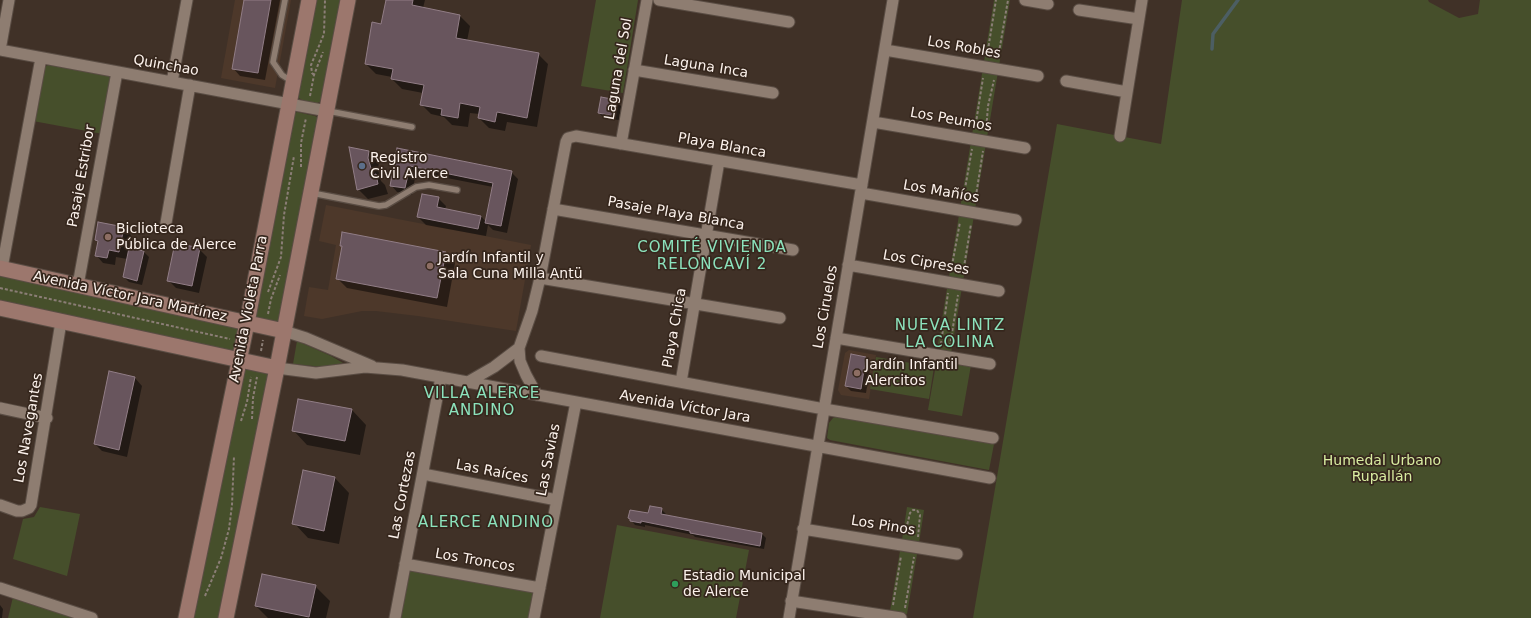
<!DOCTYPE html>
<meta charset="utf-8">
<style>
body{margin:0}
canvas{display:block;background:#403127}
</style>
<canvas width="1531" height="618"></canvas>
<script>
const ctx = document.querySelector('canvas').getContext('2d');
ctx.lineJoin = 'round';
function paint(path, color) {
  ctx.fillStyle = color;
  ctx.fill(path, 'evenodd');
}
function poly(rows) {
  const path = new Path2D();
  for (const r of rows) {
    path.moveTo(r[0], r[1]);
    for (let i = 2; i < r.length; i += 2) path.lineTo(r[i], r[i + 1]);
  }
  return path;
}
function trace(path, color, width, dash) {
  ctx.strokeStyle = color;
  ctx.lineWidth = width;
  ctx.lineCap = dash ? 'butt' : 'round';
  ctx.setLineDash(dash || []);
  ctx.stroke(path);
}
function write(font, color, halo, rows, align = 'center') {
  ctx.font = font + ' "DejaVu Sans",sans-serif';
  ctx.lineWidth = 3.5;
  ctx.setLineDash([]);
  ctx.textBaseline = 'middle';
  ctx.strokeStyle = halo;
  ctx.fillStyle = color;
  for (const [text, x, y, turn = 0] of rows) {
    ctx.save();
    ctx.translate(x, y);
    ctx.rotate((+turn || 0) * Math.PI / 180);
    ctx.textAlign = isNaN(turn) ? turn : align;
    if (halo) ctx.strokeText(text, 0, 0);
    ctx.fillText(text, 0, 0);
    ctx.restore();
  }
}
paint(poly([
 [235,0,291,0,275,88,221,78],
 [326,205,531,245,516,331,418,316,376,311,362,311,322,319,304,316,309,287,328,290,336,245,319,241],
 [849,350,876,355,869,399,841,395,838,390,845,353]
]), '#4d382a');
paint(poly([
 [315,0,341,0,322,101,317,103,304,101,297,97],
 [596,0,638,0,623,93,581,86],
 [994,0,1010,0,951,353,937,350],
 [1182,0,1428,0,1429,2,1459,18,1478,14,1480,0,1531,0,1531,618,973,618,1057,124,1161,144],
 [48,65,109,76,111,79,103,134,33,121,43,68],
 [297,112,315,116,318,118,278,322,256,318,261,283,295,113],
 [0,275,238,327,233,352,0,300],
 [297,341,331,356,343,363,324,367,293,364],
 [876,357,934,367,929,399,870,389],
 [937,359,971,365,962,416,928,410],
 [247,369,266,373,268,376,220,618,193,618,245,370],
 [836,417,994,444,989,470,830,440,827,438,829,423,833,418],
 [40,507,80,514,67,576,13,559,23,519,34,517],
 [907,507,924,510,919,543,902,540],
 [617,525,749,550,736,618,600,618],
 [900,551,917,554,907,614,890,611],
 [410,570,533,592,534,595,530,618,401,618],
 [13,597,82,618,8,618]
]), '#464f2b');
paint(poly([
 [245,0,280,0,265,80,240,76,233,68],
 [387,0,425,0,423,8,460,16,470,26,467,41,538,54,548,64,537,127,507,122,505,131,489,128,479,118,479,114,470,113,468,127,452,125,444,117,431,114,421,104,423,93,402,89,392,79,392,77,376,74,366,64,382,25],
 [616,101,621,106,619,120,604,118,599,113],
 [398,149,511,172,518,179,507,233,493,230,488,225,486,236,426,225,418,217,438,198,446,206,445,210,481,216,486,222,493,187,416,172,412,195,397,192,391,185],
 [369,152,379,162,378,169,381,181,385,185,388,194,368,199,358,189],
 [123,228,131,235,128,249,144,252,149,257,142,285,129,282,124,277,127,259,116,257,115,265,103,263,96,255,98,242,96,240],
 [341,245,445,253,455,263,447,307,347,288,337,278,343,247],
 [199,249,207,257,199,293,176,288,168,280],
 [852,355,866,358,871,363,866,393,851,391,846,386],
 [135,378,142,386,127,457,102,451,95,444],
 [352,410,366,425,360,455,307,445,293,430],
 [335,478,349,493,339,544,308,538,294,523],
 [661,509,666,514,665,515,762,534,766,538,764,549,695,537,693,535,645,525,645,527,635,525,631,520],
 [315,586,330,601,326,618,268,618,256,606],
 [0,605,3,609,2,618,0,618]
]), '#0007');
trace(poly([
 [1212,49,1213,34,1238,0]
]), '#4c5e63', 3.5);
const building = poly([
 [244,0,271,0,258,73,232,69,244,0],
 [386,0,413,0,412,5,460,15,456,38,539,53,527,118,497,112,495,122,478,118,480,107,460,103,458,118,441,115,442,109,420,105,424,85,391,79,393,69,365,64,372,22,381,24,386,0],
 [601,97,617,100,614,116,598,113,601,97],
 [349,147,369,151,368,158,373,175,376,174,378,184,357,190,349,147],
 [397,148,512,171,501,226,485,223,493,183,410,166,405,188,390,186,397,148],
 [422,194,439,197,437,207,481,216,478,229,417,217,422,194],
 [98,222,124,227,119,252,109,250,107,258,95,256,98,241,95,240,98,222],
 [342,232,446,252,437,298,336,279,342,246,340,246,342,232],
 [175,243,200,248,192,286,167,281,175,243],
 [129,248,144,251,137,281,123,277,129,248],
 [851,354,866,357,861,389,845,386,851,354],
 [109,371,135,377,119,450,94,444,109,371],
 [298,399,352,409,345,441,292,431,298,399],
 [303,470,335,477,324,531,292,524,303,470],
 [650,506,662,508,661,514,762,533,760,546,690,533,690,531,641,521,641,523,630,521,630,519,628,518,630,510,648,513,650,506],
 [262,574,316,585,309,617,255,606,262,574]
]);
paint(building, '#68555d');
trace(building, '#917d86', 1);
const service = poly([
 [285,0,273,62,282,75,293,82],
 [328,111,412,127],
 [312,193,379,206,386,205,416,187,429,185,457,190]
]);
const minor = poly([
 [9,0,0,50,327,111],
 [659,0,789,22],
 [1025,0,1048,4],
 [1079,10,1139,19],
 [885,50,1038,76],
 [634,70,773,93],
 [1066,81,1127,92],
 [172,82,187,0],
 [873,122,1025,148],
 [1120,136,1142,0],
 [621,144,647,0],
 [861,193,1016,220],
 [553,209,793,250],
 [166,223,190,85],
 [848,265,999,291],
 [2,268,41,58],
 [540,278,780,318],
 [78,285,117,72],
 [284,331,306,338,372,366],
 [836,338,990,364],
 [541,356,824,409,993,438],
 [277,368,316,373,365,367,402,370,990,478],
 [468,382,494,367,519,348],
 [681,382,719,161],
 [537,395,526,375,520,361,519,348,532,311,540,278,566,142,568,138,576,136,862,185],
 [0,408,47,418],
 [423,474,557,500],
 [0,505,17,511,22,511,29,508,31,505,61,322],
 [803,529,957,554],
 [405,564,540,588],
 [0,588,92,618],
 [791,601,901,618],
 [395,618,441,377],
 [534,618,576,402],
 [789,618,893,0]
]);
const secondary = poly([
 [0,268,284,331],
 [0,308,277,368],
 [186,618,247,323,309,0],
 [226,618,277,368,348,0]
]);
trace(service, '#5a4d44', 8);
trace(minor, '#5a4d44', 13);
trace(secondary, '#5a4d44', 17);
trace(poly([
 [987,56,996,0],
 [998,58,1008,0],
 [314,75,312,73,311,65,324,34,325,0],
 [310,96,314,75,323,52],
 [975,129,983,78],
 [986,131,988,106,994,80],
 [301,167,301,143,306,118],
 [963,200,972,149],
 [975,202,983,151],
 [951,271,960,222],
 [963,273,971,224],
 [0,288,230,339],
 [268,292,281,257,284,215,294,156],
 [268,314,271,299,280,275],
 [941,344,948,293],
 [950,346,958,295],
 [261,351,263,340],
 [252,419,253,398,257,377],
 [241,421,247,402,251,377],
 [905,534,910,513,913,510,917,510,920,515,918,537],
 [205,596,221,558,229,529,232,505,234,456],
 [893,605,901,556],
 [905,608,914,557]
]), '#8b7e76', 2, [3, 2]);
trace(service, '#8e7d71', 5.5);
trace(minor, '#8e7d71', 11);
trace(secondary, '#9c776d', 15);
for (const [x, y, r, color] of [
 [362,166,4,"#5c6f8a"],
 [108,237,4,"#8d6e63"],
 [430,266,4,"#8d6e63"],
 [857,373,4,"#8d6e63"],
 [675,584,4,"#2e9e5b"]
]) {
  const dot = new Path2D();
  dot.arc(x, y, r, 0, 2 * Math.PI);
  ctx.fillStyle = color;
  ctx.fill(dot);
  trace(dot, '#36271d', 1.5);
}
write('14px', '#fcf2ec', '#36271d', [
 ["Los Robles",964,48,10],
 ["Quinchao",166,66,10],
 ["Laguna Inca",706,67,9],
 ["Laguna del Sol",619,69,-80],
 ["Los Peumos",951,120,10],
 ["Playa Blanca",722,146,10],
 ["Pasaje Estribor",82,176,-80],
 ["Los Mañíos",941,192,10],
 ["Pasaje Playa Blanca",676,214,10],
 ["Los Cipreses",926,263,10],
 ["Avenida Víctor Jara Martínez",130,297,12],
 ["Los Ciruelos",826,307,-80],
 ["Avenida Violeta Parra",249,309,-79],
 ["Playa Chica",675,328,-80],
 ["Avenida Víctor Jara",685,407,10],
 ["Los Navegantes",29,428,-80],
 ["Las Savias",549,460,-79],
 ["Las Raíces",492,472,11],
 ["Las Cortezas",403,495,-79],
 ["Los Pinos",883,526,9],
 ["Los Troncos",475,561,10]
]);
write('14px', '#fcf2ec', '#36271d', [
 ["Registro",370,158],
 ["Civil Alerce",370,174],
 ["Biclioteca",116,229],
 ["Pública de Alerce",116,245],
 ["Jardín Infantil y",438,258],
 ["Sala Cuna Milla Antü",438,274],
 ["Jardín Infantil",865,365],
 ["Alercitos",865,381],
 ["Estadio Municipal",683,576],
 ["de Alerce",683,592]
], 'left');
write('14px', '#d8eca0', '#36271d', [
 ["Humedal Urbano",1382,461],
 ["Rupallán",1382,477]
]);
ctx.letterSpacing = '1px';
write('15px', '#8ce3bd', '#36271d', [
 ["COMITÉ VIVIENDA",712,248],
 ["RELONCAVÍ 2",712,265],
 ["NUEVA LINTZ",950,326],
 ["LA COLINA",950,343],
 ["VILLA ALERCE",482,394],
 ["ANDINO",482,411],
 ["ALERCE ANDINO",486,523]
]);
ctx.letterSpacing = '0px';
</script>
